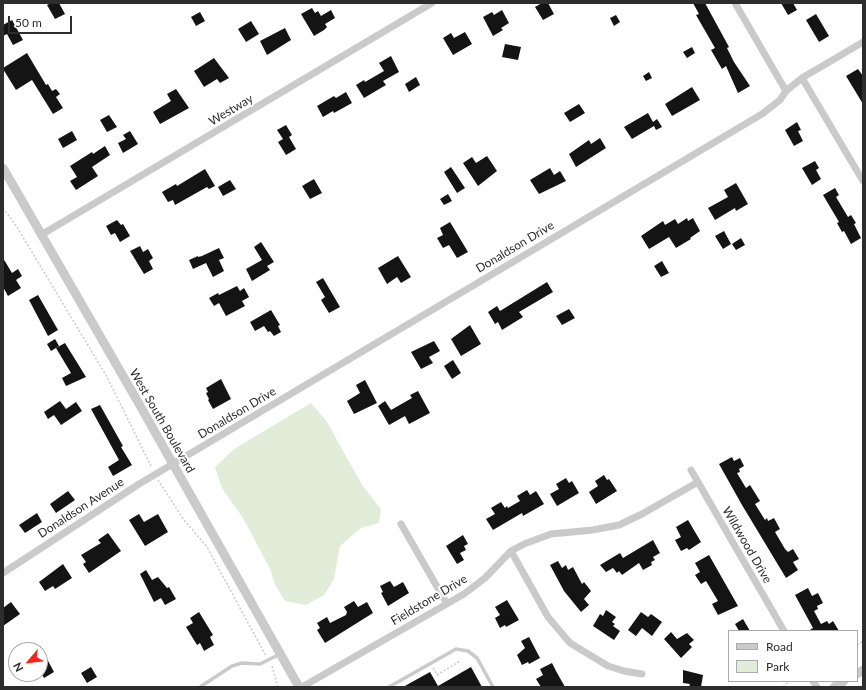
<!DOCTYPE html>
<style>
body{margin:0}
#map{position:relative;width:866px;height:690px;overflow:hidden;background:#fff;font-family:Lato,sans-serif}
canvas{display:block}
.frame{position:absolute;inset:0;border:4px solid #2d2d2d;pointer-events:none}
.legend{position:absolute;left:728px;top:630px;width:130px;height:52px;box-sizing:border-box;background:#fff;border:1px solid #ababab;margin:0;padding:5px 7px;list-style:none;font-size:12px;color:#2d2d2d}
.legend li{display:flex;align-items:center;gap:8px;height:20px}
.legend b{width:20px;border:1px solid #ababab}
.north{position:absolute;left:8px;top:642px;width:40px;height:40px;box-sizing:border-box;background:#fff;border:1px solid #ababab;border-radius:50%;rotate:242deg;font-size:11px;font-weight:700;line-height:16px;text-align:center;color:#2d2d2d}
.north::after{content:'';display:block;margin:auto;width:14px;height:18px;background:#f7231c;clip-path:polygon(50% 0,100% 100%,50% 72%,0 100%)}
.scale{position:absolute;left:8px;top:16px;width:64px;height:18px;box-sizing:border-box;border:2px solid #2d2d2d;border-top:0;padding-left:5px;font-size:12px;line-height:14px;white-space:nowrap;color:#2d2d2d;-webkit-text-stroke:3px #fff;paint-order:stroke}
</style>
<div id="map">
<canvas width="866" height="690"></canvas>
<div class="frame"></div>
<ul class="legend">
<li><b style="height:5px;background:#cacaca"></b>Road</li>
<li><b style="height:11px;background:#e1ecd9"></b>Park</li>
</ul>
<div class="north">N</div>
<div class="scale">50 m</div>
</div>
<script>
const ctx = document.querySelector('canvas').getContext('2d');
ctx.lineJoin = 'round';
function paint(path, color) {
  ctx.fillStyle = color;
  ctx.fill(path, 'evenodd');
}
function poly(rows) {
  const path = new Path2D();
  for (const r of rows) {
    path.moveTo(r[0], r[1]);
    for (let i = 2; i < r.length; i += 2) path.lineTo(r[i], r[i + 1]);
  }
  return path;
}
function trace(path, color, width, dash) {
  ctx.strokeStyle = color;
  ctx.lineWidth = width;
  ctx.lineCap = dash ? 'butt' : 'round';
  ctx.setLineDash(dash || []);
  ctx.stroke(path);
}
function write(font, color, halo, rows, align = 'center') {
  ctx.font = font + ' Lato,sans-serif';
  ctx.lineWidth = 4;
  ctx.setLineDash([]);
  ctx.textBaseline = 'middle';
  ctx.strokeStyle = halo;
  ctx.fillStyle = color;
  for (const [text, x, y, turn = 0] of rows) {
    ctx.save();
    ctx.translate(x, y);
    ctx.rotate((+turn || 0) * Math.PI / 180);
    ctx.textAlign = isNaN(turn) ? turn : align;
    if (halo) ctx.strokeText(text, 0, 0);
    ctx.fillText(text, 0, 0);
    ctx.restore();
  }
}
paint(poly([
 [311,403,327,422,362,485,381,509,379,523,361,528,340,546,334,579,324,595,306,605,285,601,275,585,270,569,243,518,222,488,215,467,234,449]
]), '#e1ecd9');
paint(poly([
 [51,3,59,3,65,14,55,19,47,5],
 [542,3,548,3,554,14,543,20,535,7],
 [693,3,705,3,729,47,727,48,734,62,750,86,738,93,726,66,722,69,711,50,715,48,696,15,699,14],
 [781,3,793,3,797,10,788,15],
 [312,8,315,13,318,11,321,16,331,10,335,18,325,24,327,27,324,30,314,36,301,14],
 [502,10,509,23,501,28,503,30,493,36,483,17,492,12,494,15],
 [200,12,205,21,196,26,191,17],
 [816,14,829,36,819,42,806,20],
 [616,15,620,22,614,26,610,18],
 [12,20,23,40,13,45,7,34,3,36,3,25],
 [251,21,259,34,246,42,238,29],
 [285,28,291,40,267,55,260,41],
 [465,32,472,44,453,55,443,38,451,33,454,38],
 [505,44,521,47,518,60,502,57],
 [692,47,695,53,687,58,683,52],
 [27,53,46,85,48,84,52,91,56,89,60,94,56,97,63,108,53,114,32,80,16,90,3,69,3,68],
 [391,56,399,72,383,81,386,85,364,98,356,85,364,80,365,82,384,71,379,63],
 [214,58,229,78,220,83,217,79,204,87,194,71],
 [858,69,863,76,863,104,846,76],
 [649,72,652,78,646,81,643,76],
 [416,77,420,85,409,92,405,84],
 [692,87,700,100,672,116,665,104],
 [176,89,189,108,160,124,153,112,171,101,167,94],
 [346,92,352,103,334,113,333,111,323,117,317,106,334,96,336,98],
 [579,104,585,113,570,122,564,113],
 [648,113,653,122,657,119,662,127,656,130,654,126,632,139,624,127],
 [109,115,117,127,107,132,100,120],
 [797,122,801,130,798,131,803,141,794,146,785,130],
 [286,125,292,135,289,137,296,149,286,155,278,142,283,139,277,130],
 [72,131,77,140,63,148,58,139],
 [130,131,138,144,123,153,118,143,126,139,123,135],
 [600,138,606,148,576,167,569,154,589,140,591,144],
 [105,146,110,155,92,167,98,176,76,190,70,181,77,177,70,166,92,152,93,154],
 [487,156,497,171,478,186,463,163,472,157,476,163],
 [815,161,819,168,816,170,821,179,812,185,802,168],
 [451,167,465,188,457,193,444,172],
 [550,168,554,175,560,171,566,181,539,194,530,180],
 [205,169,215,186,209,189,207,187,175,205,173,200,168,202,162,192,176,184,177,186],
 [314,179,322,193,310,199,302,186],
 [230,180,236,189,223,196,218,187],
 [736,183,748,204,736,211,735,208,715,220,708,208,728,197,724,190],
 [835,188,839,195,836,197,848,217,851,215,856,223,854,224,861,238,851,244,844,231,842,232,837,223,839,222,823,195],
 [448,194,452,201,444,205,440,199],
 [687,218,688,221,693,218,700,231,690,238,691,239,676,248,669,237,649,249,641,236,663,221,665,225,675,219,678,224],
 [117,220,121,225,123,224,130,236,120,242,115,233,111,235,106,226],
 [450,222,468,252,457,258,449,245,443,248,437,238,443,235,440,228],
 [724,231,731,244,723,249,715,236],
 [741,238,745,245,736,250,732,244],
 [261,242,274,262,267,266,270,270,252,281,246,269,262,260,254,247],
 [140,246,143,252,148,249,153,258,149,261,153,269,144,274,130,251],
 [219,248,224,258,219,260,224,271,213,277,206,263,193,269,189,260,198,256,198,257,202,256],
 [398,256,411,277,401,283,397,277,387,284,378,268],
 [3,258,12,273,18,269,22,276,16,280,21,288,8,296,3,287],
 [662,261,669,273,661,277,654,266],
 [323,278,340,307,329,313,321,300,325,297,316,282],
 [547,282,553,292,519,312,523,317,502,330,498,322,495,324,488,312,497,306,500,311],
 [237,286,240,291,244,288,249,297,242,301,245,306,226,316,219,303,214,306,209,298,218,293,219,295],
 [38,295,58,330,48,336,29,300],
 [569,309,575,318,562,325,556,316],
 [271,310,280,325,278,326,281,332,274,336,270,331,268,332,264,326,255,331,250,322],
 [470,325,481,344,461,356,451,339],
 [55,339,59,346,51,351,47,344],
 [434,341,440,351,429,357,433,363,421,369,411,352],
 [65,343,86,377,66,386,62,378,71,373,56,348],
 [453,360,461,373,452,379,444,366],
 [221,379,231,399,213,409,208,400,209,399,206,393,208,392,206,388],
 [365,380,377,403,354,414,347,401,360,393,356,385],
 [418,391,430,413,409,424,405,416,389,425,378,406,385,401,391,410,412,398,410,395],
 [60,401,66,409,76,402,82,411,61,425,54,415,48,419,44,412],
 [100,405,123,446,121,447,132,465,113,476,108,467,119,460,91,409],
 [732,457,734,461,740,458,744,466,739,469,740,472,737,473,746,488,750,485,760,501,755,504,765,520,767,518,768,521,774,518,780,529,775,532,785,549,788,552,793,549,799,559,793,562,798,570,786,578,742,505,719,464],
 [604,475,607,480,609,479,617,491,596,504,589,492,598,486,595,481],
 [566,478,569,483,572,481,579,493,557,506,550,494,559,489,556,484],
 [527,490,530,495,536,491,544,504,523,516,522,513,493,530,486,519,495,514,491,508,501,502,505,508,507,506,508,508,520,501,517,496],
 [68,491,75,500,56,513,50,504],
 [37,513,42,522,25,533,19,525],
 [139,514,144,522,158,514,168,532,145,546,129,520],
 [688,520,701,542,689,550,687,548,681,551,675,540,681,537,676,527],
 [108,533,121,551,89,573,83,564,86,562,81,555,101,543,98,540],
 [463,535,468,544,464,546,466,550,460,553,464,560,457,564,446,546],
 [653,540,660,553,653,557,655,560,651,562,652,565,643,570,639,563,622,575,619,571,617,573,613,568,606,572,600,565,620,553,623,558],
 [709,555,738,606,718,615,712,604,718,601,706,581,701,584,695,575,700,572,695,563],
 [558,561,562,568,566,565,568,570,573,567,582,584,584,582,591,591,584,599,589,605,581,612,564,591,550,565],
 [63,564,72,578,55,589,53,586,45,591,39,582],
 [146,570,152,580,158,577,167,588,169,587,176,599,165,605,161,598,154,602,140,574],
 [390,581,394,587,403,582,409,593,388,606,381,593,383,592,380,586],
 [808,588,812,596,818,593,823,603,817,606,818,609,814,611,821,624,827,621,829,624,833,621,839,631,808,631,813,628,795,595],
 [507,600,519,620,506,627,505,625,500,628,495,618,500,615,495,607],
 [354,601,358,607,367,602,373,613,325,643,317,630,320,628,317,623,327,617,330,623,346,615,347,612,344,607],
 [11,602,20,614,3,626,3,608],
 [606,610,616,617,612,622,615,624,613,626,620,631,614,640,593,626,600,614,603,616],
 [199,612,213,635,210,637,214,645,204,651,200,643,197,645,186,627,193,623,190,618],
 [641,612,648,617,651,614,662,622,652,636,642,628,636,636,628,630],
 [743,619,750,631,739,631,735,624],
 [671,632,677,639,687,633,694,640,689,644,692,647,681,658,664,639],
 [529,637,540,658,529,664,528,662,522,665,517,655,525,648,521,641],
 [40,646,54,672,44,678,40,671],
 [552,663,556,671,565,687,541,687,536,679,543,675,540,669],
 [91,667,97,677,87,683,81,673],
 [471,667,482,687,403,687,430,672,438,686],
 [683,670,703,675,701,687,689,687,690,684,683,683]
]), '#141414');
trace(poly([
 [3,208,17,227,107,377,152,468],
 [158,480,184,520,207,547,266,656],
 [857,645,863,641],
 [272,666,278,687],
 [433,668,437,675,460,661],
 [783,687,789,681]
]), '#cacaca', 1.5, [2, 2]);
trace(poly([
 [200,687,232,666,242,663,260,664,280,654],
 [389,687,456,649,468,651,477,658,493,687]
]), '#cacaca', 3.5);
trace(poly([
 [735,3,786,91],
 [802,78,863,181],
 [41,235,432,3],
 [691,470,784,631],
 [401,524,447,604],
 [511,551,548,617,570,643,608,666,624,671,642,674],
 [3,573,139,484,762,114,780,100,786,91,802,78,863,42],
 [813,681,817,687],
 [302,687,464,594,485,578,511,551,524,544,551,534,593,530,619,525,642,514,698,482]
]), '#cacaca', 7);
trace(poly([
 [3,168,138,402,299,687],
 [857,674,863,670],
 [834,687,844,681]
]), '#cacaca', 9);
write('12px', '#2d2d2d', '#fff', [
 ["Westway",231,110,-31],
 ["Donaldson Drive",515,247,-31],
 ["Donaldson Drive",237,413,-31],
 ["West South Boulevard",162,421,60],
 ["Donaldson Avenue",81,508,-33],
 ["Wildwood Drive",747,545,60],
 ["Fieldstone Drive",429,600,-31]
]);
</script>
